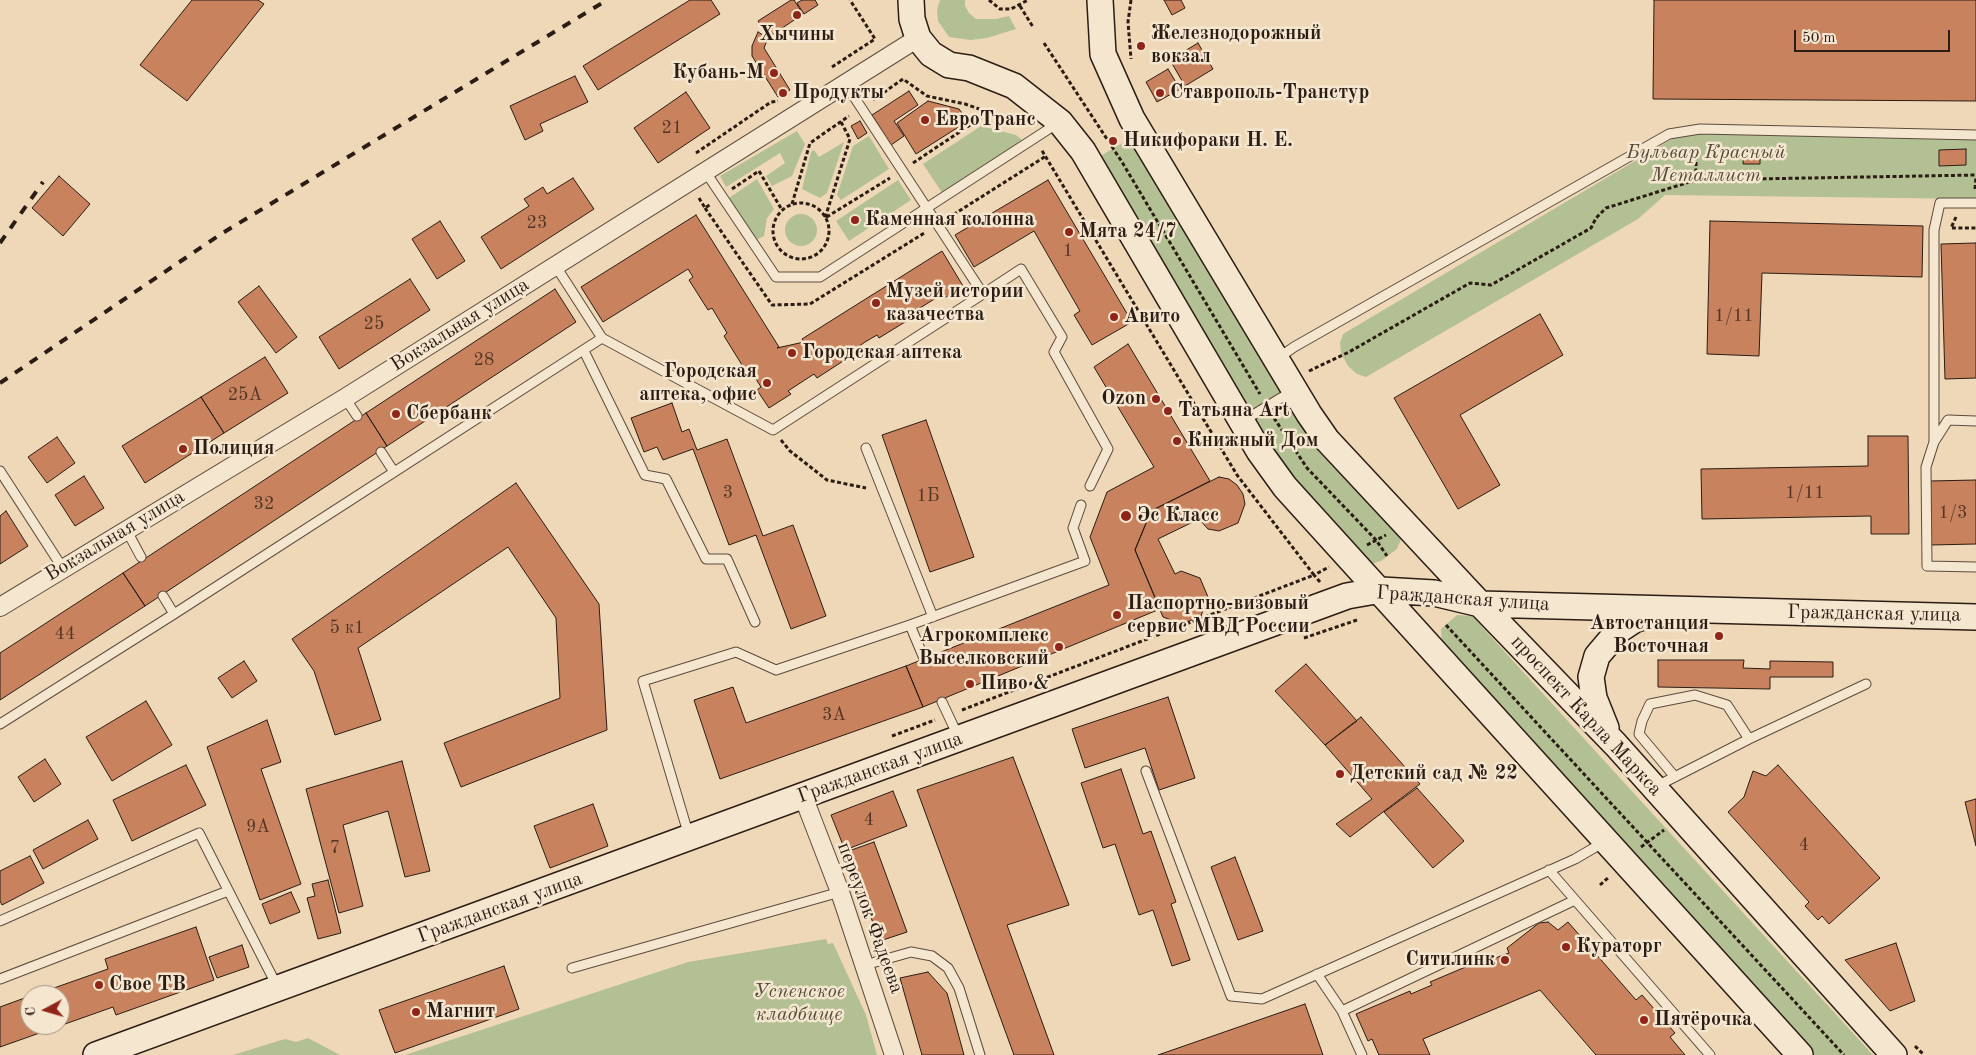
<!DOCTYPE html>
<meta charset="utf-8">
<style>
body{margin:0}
#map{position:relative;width:1976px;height:1055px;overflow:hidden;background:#efd8b7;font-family:"Old Standard TT",serif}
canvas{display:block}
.north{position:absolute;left:20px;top:985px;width:50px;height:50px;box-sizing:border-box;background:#f5e6d0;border:1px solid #a49585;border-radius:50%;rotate:264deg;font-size:14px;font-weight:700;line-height:20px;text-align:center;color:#2b1c14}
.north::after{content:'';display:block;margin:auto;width:18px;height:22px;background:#8f2418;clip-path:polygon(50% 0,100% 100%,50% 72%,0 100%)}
.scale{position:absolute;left:1794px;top:30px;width:156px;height:22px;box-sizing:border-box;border:2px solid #2b1c14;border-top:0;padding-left:6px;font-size:15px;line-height:18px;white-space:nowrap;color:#2b1c14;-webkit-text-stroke:4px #f5e6d0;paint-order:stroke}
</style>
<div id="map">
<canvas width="1976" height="1055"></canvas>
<div class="north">С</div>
<div class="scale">50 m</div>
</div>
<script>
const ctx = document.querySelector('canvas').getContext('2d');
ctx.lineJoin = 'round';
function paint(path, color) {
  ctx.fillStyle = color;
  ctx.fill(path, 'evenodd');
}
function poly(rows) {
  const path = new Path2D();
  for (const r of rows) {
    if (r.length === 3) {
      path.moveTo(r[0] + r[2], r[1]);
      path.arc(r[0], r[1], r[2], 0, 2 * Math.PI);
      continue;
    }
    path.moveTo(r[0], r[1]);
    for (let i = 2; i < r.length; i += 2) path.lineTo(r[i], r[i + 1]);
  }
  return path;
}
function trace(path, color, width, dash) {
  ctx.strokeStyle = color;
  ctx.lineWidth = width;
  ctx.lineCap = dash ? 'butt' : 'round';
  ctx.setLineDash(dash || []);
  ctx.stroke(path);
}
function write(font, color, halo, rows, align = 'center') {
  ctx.font = font + ' "Old Standard TT",serif';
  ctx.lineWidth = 5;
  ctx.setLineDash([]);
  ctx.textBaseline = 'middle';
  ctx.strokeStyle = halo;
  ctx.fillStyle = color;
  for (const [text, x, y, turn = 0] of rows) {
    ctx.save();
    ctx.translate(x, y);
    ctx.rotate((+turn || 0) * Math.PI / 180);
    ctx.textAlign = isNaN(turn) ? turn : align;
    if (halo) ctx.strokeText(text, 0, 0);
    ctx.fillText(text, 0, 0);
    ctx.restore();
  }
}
paint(poly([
 [940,0,965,0,965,6,969,13,976,19,996,19,1009,16,1016,29,987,38,971,40,949,37,938,21,937,10],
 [981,126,1016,135,1022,140,943,194,923,164],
 [797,131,805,144,792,176,772,186,766,176,785,163,780,153,726,187,720,176],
 [1697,133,1976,136,1976,199,1665,195,1638,219,1366,377,1357,374,1348,366,1341,353,1340,343,1343,334,1677,136],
 [869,136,889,169,841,200,837,195,853,146],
 [1132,137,1300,424,1319,452,1401,539,1397,549,1381,561,1371,564,1293,479,1265,442,1099,157],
 [844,142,827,193,820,198,802,189,811,152,814,150,819,157],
 [757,179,774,209,767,218,764,236,756,240,729,198],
 [898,180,911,200,849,241,836,221],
 [801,230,16],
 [1457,615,1472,616,1873,1055,1814,1055,1442,645,1441,629],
 [826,939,828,944,833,943,866,1015,877,1055,405,1055,688,962],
 [308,1038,340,1055,233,1055,285,1039,296,1042]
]), '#b3c093');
const building = poly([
 [192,0,258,0,264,4,187,101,140,65,192,0],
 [690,0,711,0,720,14,598,90,583,66,690,0],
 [791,0,794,0,803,14,769,37,758,21,791,0],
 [802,0,815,0,818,5,804,14,797,3,802,0],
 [1164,0,1181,0,1185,8,1172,15,1164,0],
 [1654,0,1976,0,1976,101,1653,99,1654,0],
 [758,32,768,38,764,48,790,90,778,97,752,56,752,46,758,32],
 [1198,43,1213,69,1185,86,1170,60,1198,43],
 [1168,69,1180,89,1157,102,1146,82,1168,69],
 [575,76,588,102,540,124,543,131,525,140,510,106,575,76],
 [909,91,918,105,894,121,904,136,891,145,872,115,909,91],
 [686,92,710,128,658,163,634,128,686,92],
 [928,101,959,109,968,121,916,154,897,123,928,101],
 [860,121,867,133,858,139,851,126,860,121],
 [1744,149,1760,149,1760,164,1743,164,1744,149],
 [1966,149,1966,165,1939,166,1939,150,1966,149],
 [59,176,90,204,63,236,32,208,59,176],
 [573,178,594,209,501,269,481,237,529,206,524,199,543,187,547,194,573,178],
 [1048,180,1132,322,1092,345,1074,315,1080,311,1034,231,974,267,955,235,1048,180],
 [696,215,779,347,777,348,804,342,802,339,942,251,963,286,943,299,941,295,915,311,918,314,879,338,877,335,865,342,852,351,854,354,817,378,814,374,788,391,791,394,769,408,757,390,761,387,751,371,747,373,724,336,727,333,712,308,708,310,689,280,693,277,688,269,603,322,581,287,696,215],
 [440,221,465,261,437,279,412,239,440,221],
 [1710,221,1923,226,1922,277,1762,273,1759,356,1707,354,1710,221],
 [1976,243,1976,378,1945,379,1941,244,1976,243],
 [410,279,430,310,339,369,319,337,410,279],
 [259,286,297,337,276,353,238,302,259,286],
 [555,289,576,322,387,446,366,413,555,289],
 [1540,314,1563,355,1460,415,1500,485,1458,509,1394,398,1540,314],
 [1128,344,1210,481,1151,511,1135,550,1160,609,923,707,906,666,1109,585,1090,537,1107,492,1154,467,1094,367,1128,344],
 [265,357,288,393,224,433,201,397,265,357],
 [201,397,224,433,145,483,122,446,201,397],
 [672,403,682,432,689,429,697,450,727,439,763,536,793,525,826,616,791,629,756,535,729,545,693,449,663,460,657,447,644,452,631,418,672,403],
 [366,413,387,446,145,606,123,573,366,413],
 [926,420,974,557,930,572,882,435,926,420],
 [1868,436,1908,436,1909,534,1871,534,1871,516,1702,519,1701,469,1868,466,1868,436],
 [57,437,75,463,47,483,28,457,57,437],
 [84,476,104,508,75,526,55,495,84,476],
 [1219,477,1229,479,1237,485,1243,494,1245,504,1238,523,1219,531,1208,529,1199,519,1158,539,1175,574,1181,571,1200,578,1208,597,1201,616,1182,624,1163,617,1135,550,1151,511,1219,477],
 [1976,480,1976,544,1930,545,1930,481,1976,480],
 [516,483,599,604,607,730,461,787,444,743,560,698,556,618,508,547,358,648,381,720,335,735,314,671,292,639,516,483],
 [6,511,28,546,0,564,0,516,6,511],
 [123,573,145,606,0,700,0,653,123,573],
 [1658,660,1744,660,1743,668,1770,669,1770,661,1833,662,1833,677,1770,677,1770,689,1658,687,1658,660],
 [244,661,257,681,232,698,218,678,244,661],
 [1306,664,1357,721,1325,745,1275,691,1306,664],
 [906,666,923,707,720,779,694,700,733,687,746,723,906,666],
 [1168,697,1195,778,1159,790,1145,748,1085,768,1072,729,1168,697],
 [146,701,172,745,112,781,86,737,146,701],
 [1361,717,1420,784,1350,837,1336,824,1372,799,1325,745,1361,717],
 [267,720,281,762,261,769,301,884,260,900,207,747,267,720],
 [1013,757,1069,905,1007,925,1054,1055,1014,1055,917,790,1013,757],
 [45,759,61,784,34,802,18,777,45,759],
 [402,761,430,871,405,877,388,811,343,825,363,906,339,913,306,789,402,761],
 [186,765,206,805,132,841,113,800,186,765],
 [1778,765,1880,878,1829,924,1822,916,1818,920,1805,906,1809,902,1728,812,1744,797,1753,771,1766,776,1778,765],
 [1121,769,1143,834,1151,831,1176,902,1171,904,1190,960,1172,966,1153,910,1139,915,1115,844,1103,848,1081,783,1121,769],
 [1417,788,1464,841,1433,868,1384,812,1417,788],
 [893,791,907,826,845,850,831,815,893,791],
 [1976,799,1976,846,1965,802,1976,799],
 [593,804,608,846,550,868,534,826,593,804],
 [88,820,98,839,43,869,33,850,88,820],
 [874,842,907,932,880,941,846,852,874,842],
 [30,856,44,883,2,905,0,901,0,871,30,856],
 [1235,857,1263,931,1238,940,1211,867,1235,857],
 [328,880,341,933,318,939,307,898,315,896,312,884,328,880],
 [291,892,300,912,270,924,262,904,291,892],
 [1548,922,1558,930,1568,922,1636,1000,1642,995,1675,1033,1670,1037,1685,1055,1596,1055,1540,990,1423,1039,1430,1055,1379,1055,1372,1039,1368,1041,1356,1014,1410,991,1411,994,1432,985,1430,982,1489,957,1490,960,1509,953,1507,948,1539,923,1548,922],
 [196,927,214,980,116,1015,113,1007,0,1047,0,1007,30,996,30,1025,60,1025,60,995,34,995,108,969,105,959,196,927],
 [1896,943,1915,1001,1890,1011,1845,960,1896,943],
 [242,945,249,967,217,978,209,957,242,945],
 [504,966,519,1009,395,1053,379,1010,504,966],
 [928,972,947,993,964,1055,922,1055,900,978,928,972],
 [1305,1004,1323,1055,1158,1055,1305,1004]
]);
paint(building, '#c8835e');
trace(building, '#2b1c14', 1);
const lane = poly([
 [705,171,776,277,820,277,1058,123],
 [983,294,1021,269,1062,337,1054,352,1108,449,1090,486],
 [602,338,773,430,983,294,845,83],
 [584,351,645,475,666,479,706,559,727,559,755,622],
 [1277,359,1294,347,1669,134,1700,129,1976,135],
 [345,398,357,416],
 [1243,421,1294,390],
 [1976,421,1948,420,1934,442,1926,467,1927,566,1976,567],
 [1934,442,1934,230,1940,203,1976,203],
 [866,448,933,617],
 [381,452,394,472],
 [0,471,62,567],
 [126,529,141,557],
 [163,596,174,614],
 [923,656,910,625,1085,561,1073,528,1081,505],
 [942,702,958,736],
 [0,724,174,614,602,338,555,265],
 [1146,771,1231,996,1262,999,1575,859,1604,842],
 [1675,777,1639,734,1642,721,1650,704,1695,695,1727,705,1749,739],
 [1657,786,1749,739,1866,684],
 [689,836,643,681,736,652,776,670,910,625],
 [1549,870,1710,1055],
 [0,921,199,833,277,986],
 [865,965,911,952,932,956,948,968,959,988,980,1055],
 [572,968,840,892],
 [1317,974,1342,1011,1362,1055],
 [0,979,228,891],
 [1342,1011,1575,900]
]);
const street = poly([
 [0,607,345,398,918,38],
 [803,796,840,892,894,1055]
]);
const secondary = poly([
 [911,0,912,19,918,38,931,54,949,65,969,68,1014,86,1060,122,1083,151,1259,451,1285,487,1800,1055],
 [1100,0,1103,54,1132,119,1309,414,1327,440,1480,604,1616,745,1894,1055],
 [1606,728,1594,698,1591,677,1597,656,1619,630,1634,620,1658,612],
 [96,1055,1347,596,1381,590,1434,593,1480,604,1976,617]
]);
trace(lane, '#5c4b3d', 11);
trace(street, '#5c4b3d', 20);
trace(secondary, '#2b1c14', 28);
trace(poly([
 [989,0,1000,9,1011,9,1028,0],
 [1131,0,1128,22,1131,59],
 [1020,6,1033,27],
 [1044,43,1122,162,1260,394],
 [832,67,875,39,850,0],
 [873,100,903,79,927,96,965,104,1025,125],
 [841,122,850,139,825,218,890,178],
 [1696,149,1696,180,1976,175],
 [696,153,771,102,778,101],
 [913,163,988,113],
 [732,189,759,171,782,210],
 [1975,189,1976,176],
 [699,198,705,208,711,204],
 [801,231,28],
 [792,204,810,143,849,116],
 [705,208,772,305,810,304,926,232],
 [1956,217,1951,228,1976,228],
 [948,218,1046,156],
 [1309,371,1349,352,1470,283,1491,285,1591,228,1596,218,1606,208,1696,180],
 [1274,418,1307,468,1376,540,1387,556],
 [781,440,790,451,827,480,866,488],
 [1367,545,1386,535],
 [1320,582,1314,575,1329,567],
 [1446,625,1844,1055],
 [1304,638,1357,620],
 [962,710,1314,575,1237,475,1041,149],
 [892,736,935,720],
 [1641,847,1664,830],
 [1600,885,1609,877],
 [1915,1046,1924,1055]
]), '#2b1c14', 3, [4, 2.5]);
trace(lane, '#f5e6d0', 9);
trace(street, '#f5e6d0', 18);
trace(secondary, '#f5e6d0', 25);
trace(poly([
 [0,243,43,182],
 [0,383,221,234,607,0]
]), '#2b1c14', 4, [9, 9]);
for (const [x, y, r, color] of [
 [797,15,5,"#8f2418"],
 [1141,46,5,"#8f2418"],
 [774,73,5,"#8f2418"],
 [783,93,5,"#8f2418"],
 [1160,93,5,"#8f2418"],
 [925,120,5,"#8f2418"],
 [1113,141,5,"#8f2418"],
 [855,220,5,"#8f2418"],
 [1069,232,5,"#8f2418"],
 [876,303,5,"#8f2418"],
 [1114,317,5,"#8f2418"],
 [792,353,5,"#8f2418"],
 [767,383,5,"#8f2418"],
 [1156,399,5,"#8f2418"],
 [1168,411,5,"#8f2418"],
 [396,414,5,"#8f2418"],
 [1177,441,5,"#8f2418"],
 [183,449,5,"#8f2418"],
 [1126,516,6,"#8f2418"],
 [1117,615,5,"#8f2418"],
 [1719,636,5,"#8f2418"],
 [1059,647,5,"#8f2418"],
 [970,684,5,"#8f2418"],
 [1340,774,5,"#8f2418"],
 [1566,947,5,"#8f2418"],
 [1505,960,5,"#8f2418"],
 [99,985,5,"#8f2418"],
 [416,1012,5,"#8f2418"],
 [1644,1020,5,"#8f2418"]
]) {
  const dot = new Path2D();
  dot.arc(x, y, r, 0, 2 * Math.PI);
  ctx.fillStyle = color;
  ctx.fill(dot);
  trace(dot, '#f5e6d0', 2);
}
write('18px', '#523626', null, [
 ["21",672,128],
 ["23",537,223],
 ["1",1068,251],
 ["1/11",1734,316],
 ["25",374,324],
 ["28",484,360],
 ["25А",245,395],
 ["3",728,493],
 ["1/11",1805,493],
 ["1Б",928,496],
 ["32",264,504],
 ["1/3",1953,513],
 ["5 к1",347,628],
 ["44",65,634],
 ["3А",834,715],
 ["4",869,820],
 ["9А",258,827],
 ["4",1804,845],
 ["7",335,848]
]);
write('bold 20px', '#2b1c14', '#f5e6d0', [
 ["Железнодорожный",1151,34],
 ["вокзал",1151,57],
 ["Хычины",797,35,"center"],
 ["Кубань-М",764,73,"right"],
 ["Продукты",793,93],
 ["Ставрополь-Транстур",1170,93],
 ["ЕвроТранс",935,120],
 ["Никифораки Н. Е.",1123,141],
 ["Каменная колонна",865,220],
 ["Мята 24/7",1079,232],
 ["Музей истории",886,292],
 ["казачества",886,315],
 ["Авито",1124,317],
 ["Городская аптека",802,353],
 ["Городская",757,372,"right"],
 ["аптека, офис",757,395,"right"],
 ["Ozon",1146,399,"right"],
 ["Татьяна Art",1178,411],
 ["Сбербанк",406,414],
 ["Книжный Дом",1187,441],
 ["Полиция",193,449],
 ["Эс Класс",1137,516],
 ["Паспортно-визовый",1127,604],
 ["сервис МВД России",1127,627],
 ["Автостанция",1709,624,"right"],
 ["Восточная",1709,647,"right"],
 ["Агрокомплекс",1049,636,"right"],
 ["Выселковский",1049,659,"right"],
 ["Пиво &",980,684],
 ["Детский сад № 22",1350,774],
 ["Кураторг",1576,947],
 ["Ситилинк",1495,960,"right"],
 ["Свое ТВ",109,985],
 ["Магнит",426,1012],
 ["Пятёрочка",1654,1020]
], 'left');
write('italic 20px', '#544d3a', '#f5e6d0', [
 ["Бульвар Красный",1706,153],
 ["Металлист",1706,176],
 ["Успенское",799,992],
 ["кладбище",799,1015]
]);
write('20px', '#2b1c14', '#f5e6d0', [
 ["Вокзальная улица",460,325,-32],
 ["Вокзальная улица",115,536,-31],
 ["Гражданская улица",1463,599,4],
 ["Гражданская улица",1874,614,1],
 ["проспект Карла Маркса",1586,716,47],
 ["Гражданская улица",880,768,-20],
 ["Гражданская улица",500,908,-20],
 ["переулок Фадеева",870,918,70]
]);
</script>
